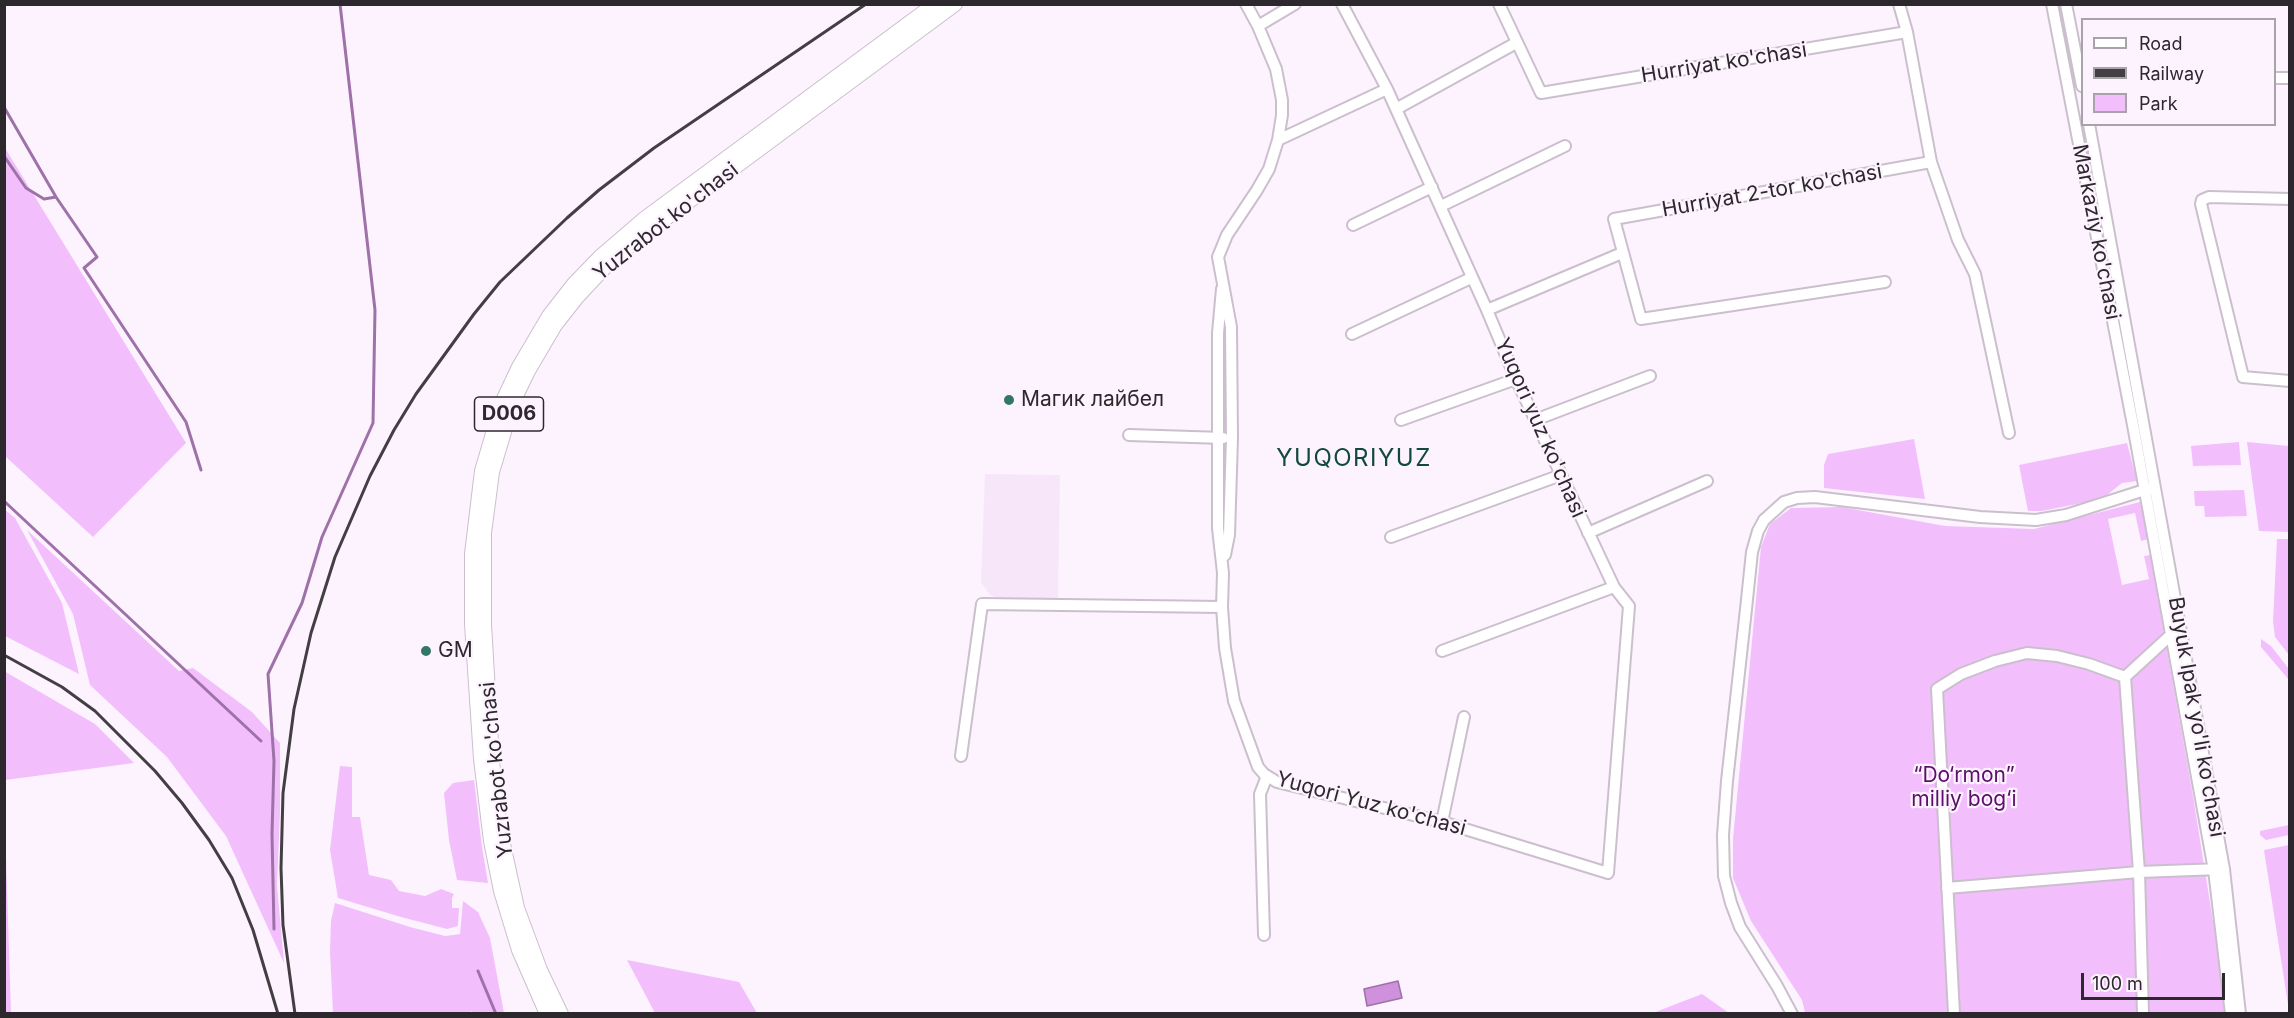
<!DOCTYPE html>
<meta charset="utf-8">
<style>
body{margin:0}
#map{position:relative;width:2294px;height:1018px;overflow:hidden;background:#fdf3fe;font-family:Inter,sans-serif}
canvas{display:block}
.frame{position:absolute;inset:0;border:6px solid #2d282e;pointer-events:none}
.legend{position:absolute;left:2081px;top:18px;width:195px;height:108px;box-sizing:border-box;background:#fdf3fe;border:2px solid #aaa2ab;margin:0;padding:8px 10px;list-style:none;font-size:18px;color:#2d282e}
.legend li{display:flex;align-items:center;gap:12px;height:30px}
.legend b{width:30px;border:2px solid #aaa2ab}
.scale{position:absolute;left:2081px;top:973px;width:144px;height:27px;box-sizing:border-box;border:3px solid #2d282e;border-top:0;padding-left:8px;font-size:18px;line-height:21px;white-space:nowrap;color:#2d282e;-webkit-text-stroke:4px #fdf3fe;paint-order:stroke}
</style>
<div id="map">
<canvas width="2294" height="1018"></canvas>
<div class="frame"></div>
<ul class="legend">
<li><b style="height:8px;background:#fff"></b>Road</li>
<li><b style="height:8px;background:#433e44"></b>Railway</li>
<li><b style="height:16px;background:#f2bffc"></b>Park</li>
</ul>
<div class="scale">100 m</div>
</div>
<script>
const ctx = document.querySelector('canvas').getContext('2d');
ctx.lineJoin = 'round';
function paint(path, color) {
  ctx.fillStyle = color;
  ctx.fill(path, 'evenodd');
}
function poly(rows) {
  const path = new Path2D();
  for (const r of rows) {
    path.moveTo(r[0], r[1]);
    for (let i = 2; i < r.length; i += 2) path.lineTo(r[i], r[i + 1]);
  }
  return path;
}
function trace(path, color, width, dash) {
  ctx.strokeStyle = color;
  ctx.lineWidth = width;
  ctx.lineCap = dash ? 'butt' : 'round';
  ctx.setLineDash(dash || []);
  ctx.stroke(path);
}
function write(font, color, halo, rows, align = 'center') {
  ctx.font = font + ' Inter,sans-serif';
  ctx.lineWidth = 4.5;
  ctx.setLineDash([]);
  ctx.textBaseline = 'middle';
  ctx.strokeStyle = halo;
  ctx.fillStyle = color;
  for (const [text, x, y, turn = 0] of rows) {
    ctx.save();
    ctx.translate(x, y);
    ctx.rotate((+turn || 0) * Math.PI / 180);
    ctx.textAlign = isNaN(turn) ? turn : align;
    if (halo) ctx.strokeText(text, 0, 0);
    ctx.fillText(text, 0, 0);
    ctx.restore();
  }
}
paint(poly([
 [985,474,1060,475,1058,599,1008,600,998,599,989,594,981,582]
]), '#f7e6fa');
paint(poly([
 [5,148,186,443,93,537,5,456],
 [1914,439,1925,499,1824,488,1824,465,1828,454],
 [2239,442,2241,465,2193,466,2191,446],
 [2247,442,2289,446,2289,532,2259,531],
 [2127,443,2137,481,2122,483,2102,499,2042,511,2028,511,2019,465],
 [2244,490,2247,516,2205,517,2204,506,2195,506,2194,491],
 [2140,502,2148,539,2141,541,2135,513,2108,519,2122,585,2149,579,2144,556,2150,555,2192,790,2220,965,2225,1013,1805,1013,1802,1000,1751,921,1733,878,1733,839,1761,547,1770,524,1791,508,1842,507,1945,526,2034,529],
 [4,509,15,518,62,603,79,674,5,636],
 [27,530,179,671,193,668,252,712,280,743,280,812,277,885,284,963,226,836,167,757,90,685,73,614],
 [2277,539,2289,539,2289,655,2275,637,2273,622],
 [2261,639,2271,646,2289,669,2289,680,2261,647],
 [4,671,95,724,134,763,5,780],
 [340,766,352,767,352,817,360,817,369,875,391,880,399,891,425,896,441,889,454,894,452,898,452,908,459,908,458,926,447,929,401,917,338,898,330,850],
 [474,780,482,847,488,883,457,880,449,840,444,793,453,783],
 [2289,825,2289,835,2266,840,2260,835,2260,831],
 [5,826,11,1013,11,1014,4,1013],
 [2289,845,2290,845,2289,1011,2264,850],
 [463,901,478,912,490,938,504,1013,473,1013,472,1011,467,1014,333,1013,330,952,331,921,335,903,410,927,445,936,460,934],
 [627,960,739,982,757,1013,655,1013],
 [1702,994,1729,1013,1653,1013]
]), '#f2bffc');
const water = poly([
 [1398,981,1402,998,1367,1006,1364,989,1398,981]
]);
paint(water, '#cf90dc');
trace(water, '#9e71a8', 1.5);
trace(poly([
 [4,107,56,197,97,257,84,268,186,422,201,470],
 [4,156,26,188,44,199,56,197],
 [4,501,261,741],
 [274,929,272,834,274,761,268,674,302,603,322,537,373,423,375,310,340,4],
 [478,971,496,1014]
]), '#9e71a8', 3);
const minor = poly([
 [1499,4,1541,93,1907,32],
 [1899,4,1907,32,1931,162,1958,240,1975,274,2009,433],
 [2052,4,2133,425,2214,870,2231,1014],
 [2066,4,2082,86],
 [1258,26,1295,4],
 [2274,78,2290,78],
 [1396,109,1516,43],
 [2089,124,2224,869,2240,1014],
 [1278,140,1387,89],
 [2290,199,2209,197,2202,200,2201,204,2243,377,2290,381],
 [1441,206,1565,146],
 [1353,225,1432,187],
 [1885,282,1641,319,1614,219,1931,162],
 [1222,289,1218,333,1218,528,1223,573,1222,607,1225,648,1234,701,1258,767,1264,774,1277,782,1442,822,1608,873,1629,606,1614,587,1516,379,1487,310,1387,89,1342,4],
 [1487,310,1622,253],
 [1352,334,1471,278],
 [1401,420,1516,379],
 [1535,420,1650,376],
 [1129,435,1223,438],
 [1588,533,1707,481],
 [1391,537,1561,475],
 [1225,555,1229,535,1232,438,1231,327,1218,257,1227,235,1257,190,1269,169,1278,140,1282,115,1282,100,1276,69,1258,26,1246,4],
 [1442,651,1614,587],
 [961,756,982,604,1222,607],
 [1442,822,1464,717],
 [1947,888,2139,872,2221,869],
 [1264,935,1260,794,1267,776],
 [1792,1014,1777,986,1740,927,1731,903,1724,876,1723,835,1727,781,1746,609,1752,552,1758,531,1764,520,1784,502,1797,498,1815,497,1980,517,2036,520,2066,515,2154,487],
 [1954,1014,1937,689,1961,674,1995,661,2027,653,2057,656,2089,664,2125,677],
 [2143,1014,2139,872,2125,677,2174,632]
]);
const major = poly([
 [547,1014,519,950,501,891,491,841,481,759,472,624,472,554,482,471,502,403,519,367,549,316,574,284,600,257,643,220,935,4],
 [561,1014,540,970,517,908,499,826,492,761,484,624,484,533,492,472,513,402,528,371,555,325,577,297,605,267,639,238,955,4]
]);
trace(minor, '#cbbfcd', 14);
trace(major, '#cbbfcd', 16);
trace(minor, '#fff', 10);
trace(major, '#fff', 14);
trace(poly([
 [4,655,62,687,95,711,155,771,182,803,209,840,232,878,253,930,278,1014],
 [295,1014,283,925,281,868,283,793,294,709,311,633,335,557,370,476,394,430,416,394,474,314,500,282,567,218,599,190,654,148,866,4]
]), '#433e44', 3);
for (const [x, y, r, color] of [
 [1009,400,6,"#347666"],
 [426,651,6,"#347666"]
]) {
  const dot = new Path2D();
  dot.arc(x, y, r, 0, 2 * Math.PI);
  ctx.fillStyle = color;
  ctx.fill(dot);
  trace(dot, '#fdf3fe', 2);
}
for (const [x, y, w] of [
 [509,414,69]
]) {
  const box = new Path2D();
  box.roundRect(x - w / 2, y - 17, w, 34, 4.5);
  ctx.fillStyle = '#fdf3fe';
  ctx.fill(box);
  trace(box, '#2d282e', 1.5);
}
write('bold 20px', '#2d282e', null, [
 ["D006",509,414]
]);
write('21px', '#2d282e', '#fdf3fe', [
 ["Hurriyat ko'chasi",1724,63,-9],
 ["Hurriyat 2-tor ko'chasi",1772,191,-10],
 ["Yuzrabot ko'chasi",666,222,-38],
 ["Markaziy ko'chasi",2096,232,79],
 ["Yuqori yuz ko'chasi",1540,428,66],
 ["Buyuk Ipak yo'li ko'chasi",2196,717,80],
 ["Yuzrabot ko'chasi",497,770,-96],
 ["Yuqori Yuz ko'chasi",1371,804,15]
]);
write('21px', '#2d282e', '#fdf3fe', [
 ["Магик лайбел",1021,400],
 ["GM",438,651]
], 'left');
write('21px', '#5d0d6b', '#fdf3fe', [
 ["“Do‘rmon”",1964,776],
 ["milliy bog‘i",1964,800]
]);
ctx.letterSpacing = '1.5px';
write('24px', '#12493d', '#fdf3fe', [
 ["YUQORIYUZ",1354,459]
]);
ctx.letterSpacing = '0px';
</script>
